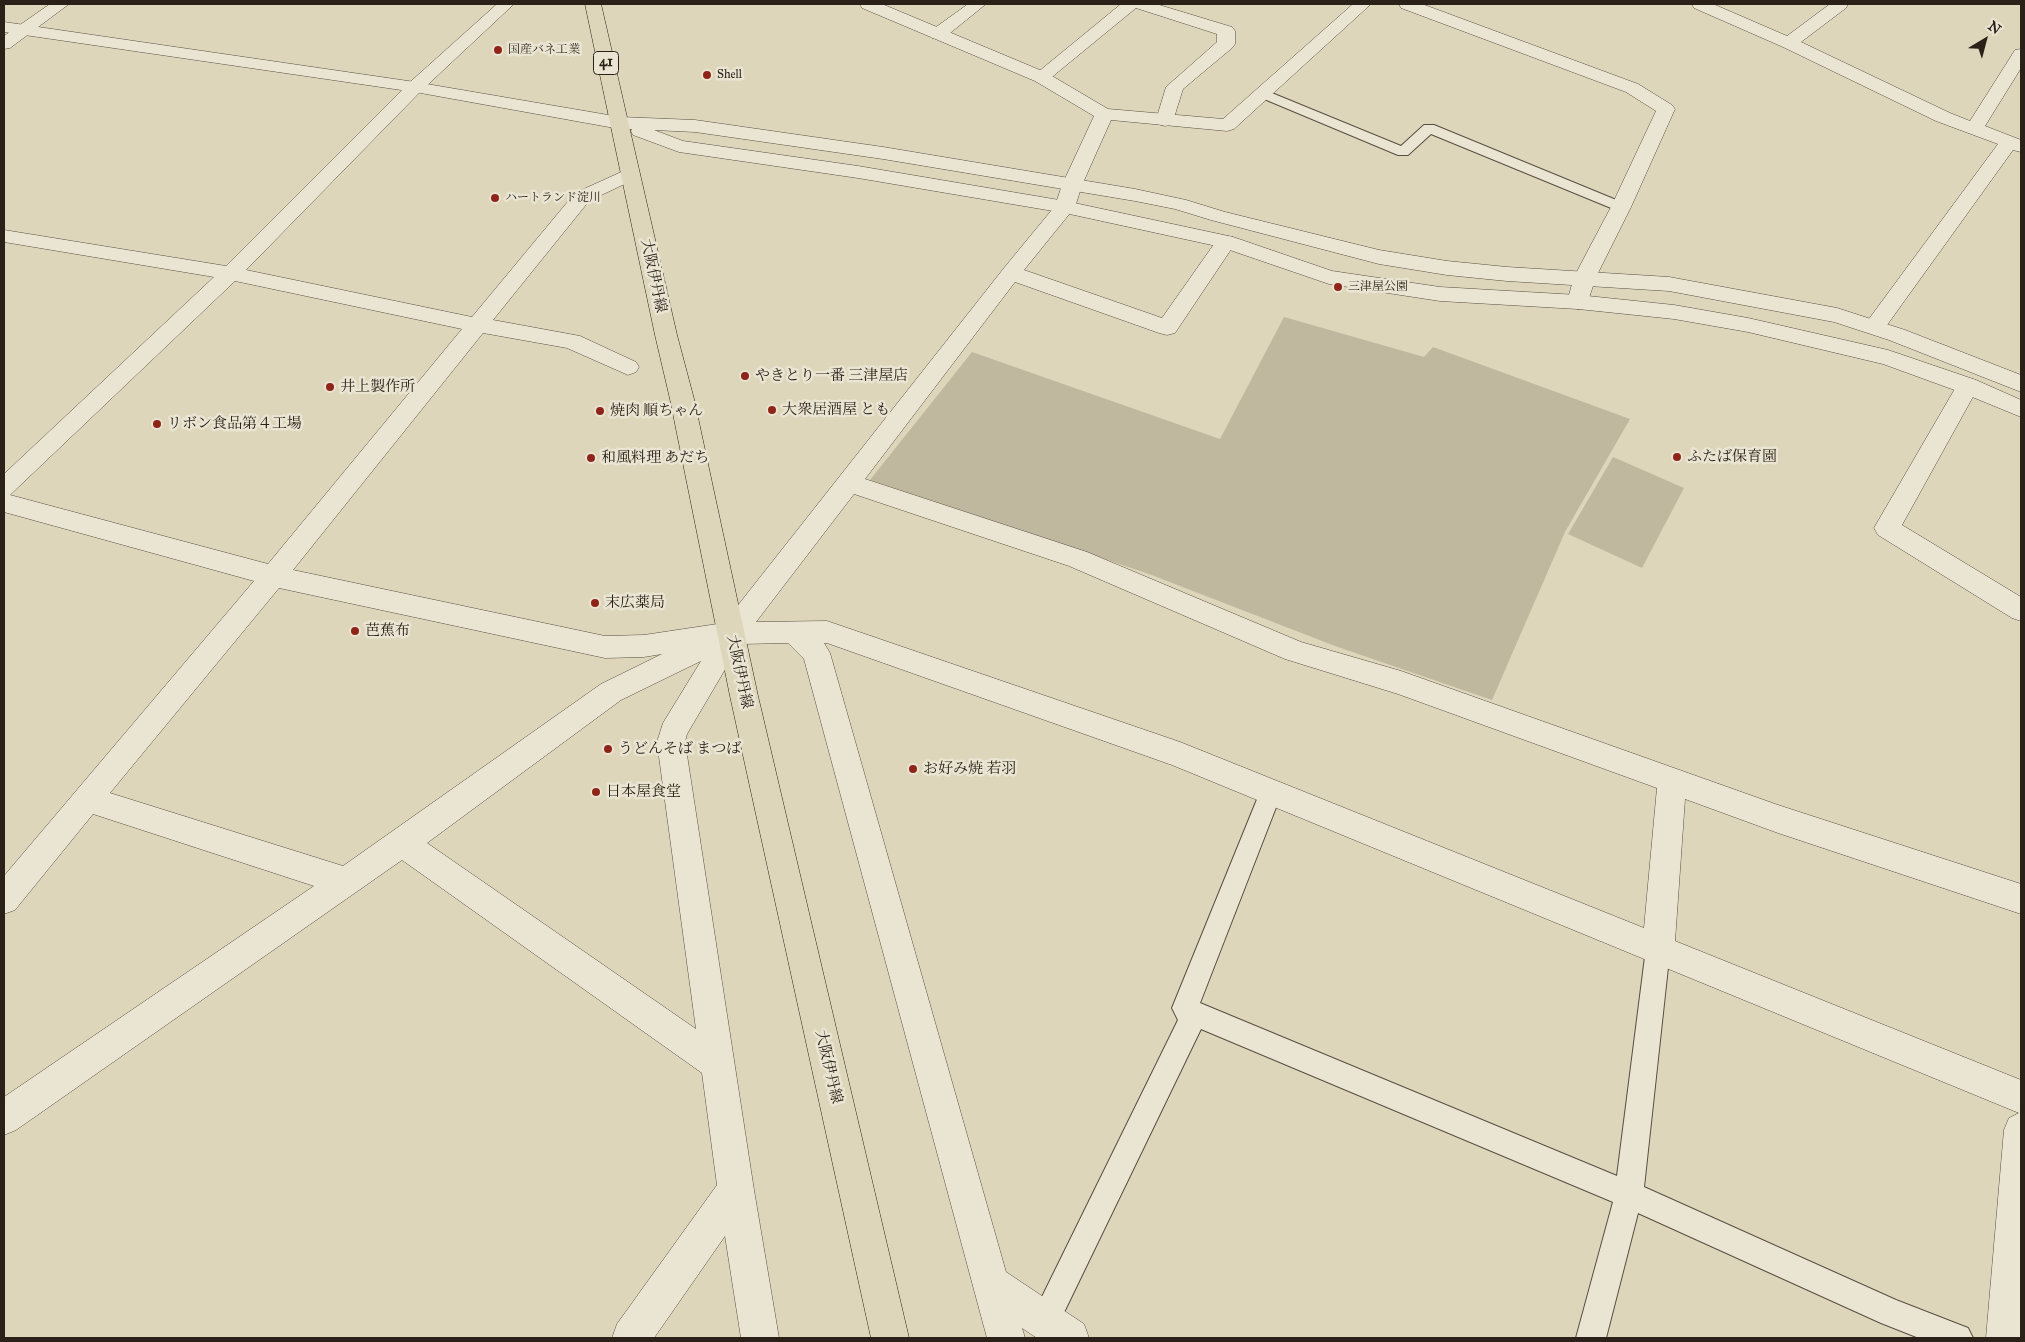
<!DOCTYPE html>
<meta charset="utf-8">
<style>
body{margin:0}
#map{position:relative;width:2025px;height:1342px;overflow:hidden;background:#ded6bb;font-family:"IM FELL Great Primer",serif}
canvas{display:block}
.frame{position:absolute;inset:0;border:5px solid #2c2118;pointer-events:none}
.north{position:absolute;left:1960px;top:15px;width:50px;height:50px;-webkit-text-stroke:4px #eae4d3;paint-order:stroke;rotate:37deg;font-size:14px;font-weight:700;line-height:20px;text-align:center;color:#2c2118}
.north::after{content:'';display:block;margin:auto;width:18px;height:22px;background:#2c2118;clip-path:polygon(50% 0,100% 100%,50% 72%,0 100%)}
</style>
<div id="map">
<canvas width="2025" height="1342"></canvas>
<div class="frame"></div>
<div class="north">N</div>
</div>
<script>
const ctx = document.querySelector('canvas').getContext('2d');
ctx.lineJoin = 'round';
function paint(path, color) {
  ctx.fillStyle = color;
  ctx.fill(path, 'evenodd');
}
function poly(rows) {
  const path = new Path2D();
  for (const r of rows) {
    path.moveTo(r[0], r[1]);
    for (let i = 2; i < r.length; i += 2) path.lineTo(r[i], r[i + 1]);
  }
  return path;
}
function trace(path, color, width, dash) {
  ctx.strokeStyle = color;
  ctx.lineWidth = width;
  ctx.lineCap = dash ? 'butt' : 'round';
  ctx.setLineDash(dash || []);
  ctx.stroke(path);
}
function write(font, color, halo, rows, align = 'center') {
  ctx.font = font + ' "IM FELL Great Primer","Noto Serif JP",serif';
  ctx.lineWidth = 5;
  ctx.setLineDash([]);
  ctx.textBaseline = 'middle';
  ctx.strokeStyle = halo;
  ctx.fillStyle = color;
  for (const [text, x, y, turn = 0] of rows) {
    ctx.save();
    ctx.translate(x, y);
    ctx.rotate((+turn || 0) * Math.PI / 180);
    ctx.textAlign = isNaN(turn) ? turn : align;
    if (halo) ctx.strokeText(text, 0, 0);
    ctx.fillText(text, 0, 0);
    ctx.restore();
  }
}
paint(poly([
 [1284,317,1424,357,1433,347,1630,419,1565,532,1492,700,1335,646,1149,574,870,480,972,352,1220,439],
 [1613,457,1684,488,1642,568,1568,534]
]), '#c0b79f');
const service = poly([
 [1262,89,1401,146,1424,125,1434,125,1626,204,1629,207,1626,210,1616,210,1431,134,1408,155,1398,155,1257,96,1255,93,1257,90,1262,89],
 [1271,782,1279,785,1282,792,1200,1003,1617,1176,1646,949,1649,940,1658,937,1667,940,1670,949,1644,1187,1896,1300,1968,1328,1973,1338,1919,1338,1881,1323,1638,1213,1606,1338,1576,1338,1613,1202,1201,1029,1055,1331,1045,1336,1035,1331,1030,1321,1035,1311,1178,1020,1172,1008,1260,792,1263,785,1271,782]
]);
const pedestrian = poly([
 [968,4,986,4,944,38,938,39,932,38,929,34,932,30,968,4],
 [1121,4,1156,4,1232,27,1235,31,1235,44,1232,48,1183,89,1172,124,1165,126,1158,124,1156,120,1166,87,1217,42,1217,34,1136,8,1047,81,1041,82,1035,81,1032,77,1121,4]
]);
const minor = poly([
 [50,4,69,4,10,48,4,49,4,36,50,4],
 [497,4,514,4,421,91,246,270,472,317,575,193,630,168,637,170,640,174,637,178,589,201,493,320,580,336,636,362,639,367,636,372,628,375,567,348,483,333,293,570,605,636,644,635,724,623,1004,268,1055,206,1062,185,1094,116,1035,81,862,8,860,4,882,4,1047,73,1108,109,1223,119,1353,4,1371,4,1234,129,1227,131,1111,120,1082,185,1075,207,1024,270,1162,318,1219,237,1226,236,1233,237,1236,242,1175,333,1167,335,1159,333,1015,282,865,479,1087,552,1301,642,1401,671,1778,805,2021,884,2021,914,1778,833,1685,799,1675,941,2021,1080,2021,1338,1986,1338,2004,1130,2009,1118,2019,1113,1172,765,827,643,824,643,830,653,1006,1272,1084,1324,1089,1338,1037,1338,1022,1328,1025,1338,987,1338,804,659,788,643,740,644,687,734,685,742,754,1190,779,1338,741,1338,725,1236,654,1338,612,1338,617,1324,717,1185,702,1073,402,860,16,1130,4,1135,4,1097,314,886,93,814,15,910,4,914,4,876,254,581,4,512,4,474,214,277,4,242,4,230,226,266,409,83,497,4],
 [235,281,462,329,268,564,10,495,235,281],
 [854,494,1069,566,1285,659,1398,694,1657,788,1644,928,1180,742,827,621,756,622,854,494],
 [279,588,605,658,644,657,662,654,601,684,343,866,110,793,279,588],
 [701,661,663,723,657,742,696,1029,427,843,621,700,701,661],
 [1399,4,1422,4,1638,84,1672,105,1675,109,1631,207,1596,277,1586,307,1578,309,1570,307,1567,302,1574,277,1611,207,1656,111,1626,92,1401,8,1399,4],
 [1692,4,1713,4,1787,36,1830,4,1848,4,1846,8,1801,42,1950,113,1970,121,2015,50,2021,49,2021,68,1985,126,2021,140,2021,152,2013,150,1882,332,1874,334,1866,332,1863,327,1998,144,1936,121,1783,47,1694,8,1692,4],
 [1968,378,1976,380,1979,386,1902,525,2021,597,2021,621,2012,618,1878,535,1874,528,1960,380,1968,378]
]);
const tertiary = poly([
 [4,22,415,82,620,117,695,120,883,147,1135,189,1186,200,1225,212,1379,250,1447,261,1507,267,1669,277,1837,308,1905,330,2021,375,2021,392,1889,340,1834,322,1669,291,1507,281,1447,275,1379,264,1211,220,1175,209,1135,201,883,159,695,132,654,130,683,141,858,166,1065,201,1233,237,1332,271,1440,287,1578,295,1674,305,1748,318,1888,350,1976,380,2021,400,2021,417,1960,392,1883,364,1748,332,1674,319,1578,309,1440,301,1329,284,1221,247,1065,213,858,178,679,152,633,135,631,131,632,129,620,129,415,92,4,32,4,22]
]);
const primary = poly([
 [585,4,601,4,677,335,694,399,758,696,909,1338,871,1338,730,696,670,399,655,335,585,4]
]);
trace(service, '#584e41', 2);
trace(pedestrian, '#584e41', 1);
trace(minor, '#584e41', 1);
trace(tertiary, '#584e41', 1);
trace(primary, '#2c2118', 1);
paint(service, '#eae4d3');
paint(pedestrian, '#eae4d3');
paint(minor, '#eae4d3');
paint(tertiary, '#eae4d3');
paint(primary, '#ded6bb');
for (const [x, y, r, color] of [
 [498,50,5,"#8f2418"],
 [707,75,5,"#8f2418"],
 [495,198,5,"#8f2418"],
 [1338,287,5,"#8f2418"],
 [745,376,5,"#8f2418"],
 [330,387,5,"#8f2418"],
 [772,410,5,"#8f2418"],
 [600,411,5,"#8f2418"],
 [157,424,5,"#8f2418"],
 [1677,457,5,"#8f2418"],
 [591,458,5,"#8f2418"],
 [595,603,5,"#8f2418"],
 [355,631,5,"#8f2418"],
 [608,749,5,"#8f2418"],
 [913,769,5,"#8f2418"],
 [596,792,5,"#8f2418"]
]) {
  const dot = new Path2D();
  dot.arc(x, y, r, 0, 2 * Math.PI);
  ctx.fillStyle = color;
  ctx.fill(dot);
  trace(dot, '#eae4d3', 2);
}
write('12px', '#2c2118', '#eae4d3', [
 ["国産バネ工業",508,50],
 ["Shell",717,75],
 ["ハートランド淀川",505,198],
 ["三津屋公園",1348,287]
], 'left');
for (const [x, y, w] of [
 [606,63,25]
]) {
  const box = new Path2D();
  box.roundRect(x - w / 2, y - 11.5, w, 23, 4);
  ctx.fillStyle = '#eae4d3';
  ctx.fill(box);
  trace(box, '#2c2118', 1);
}
write('bold 14px', '#2c2118', null, [
 ["41",606,63]
]);
write('15px', '#2c2118', '#eae4d3', [
 ["大阪伊丹線",653,276,78],
 ["大阪伊丹線",739,672,78],
 ["大阪伊丹線",828,1067,77]
]);
write('15px', '#2c2118', '#eae4d3', [
 ["やきとり一番 三津屋店",755,376],
 ["井上製作所",340,387],
 ["大衆居酒屋 とも",782,410],
 ["焼肉 順ちゃん",610,411],
 ["リボン食品第４工場",167,424],
 ["ふたば保育園",1687,457],
 ["和風料理 あだち",601,458],
 ["末広薬局",605,603],
 ["芭蕉布",365,631],
 ["うどんそば まつば",618,749],
 ["お好み焼 若羽",923,769],
 ["日本屋食堂",606,792]
], 'left');
</script>
